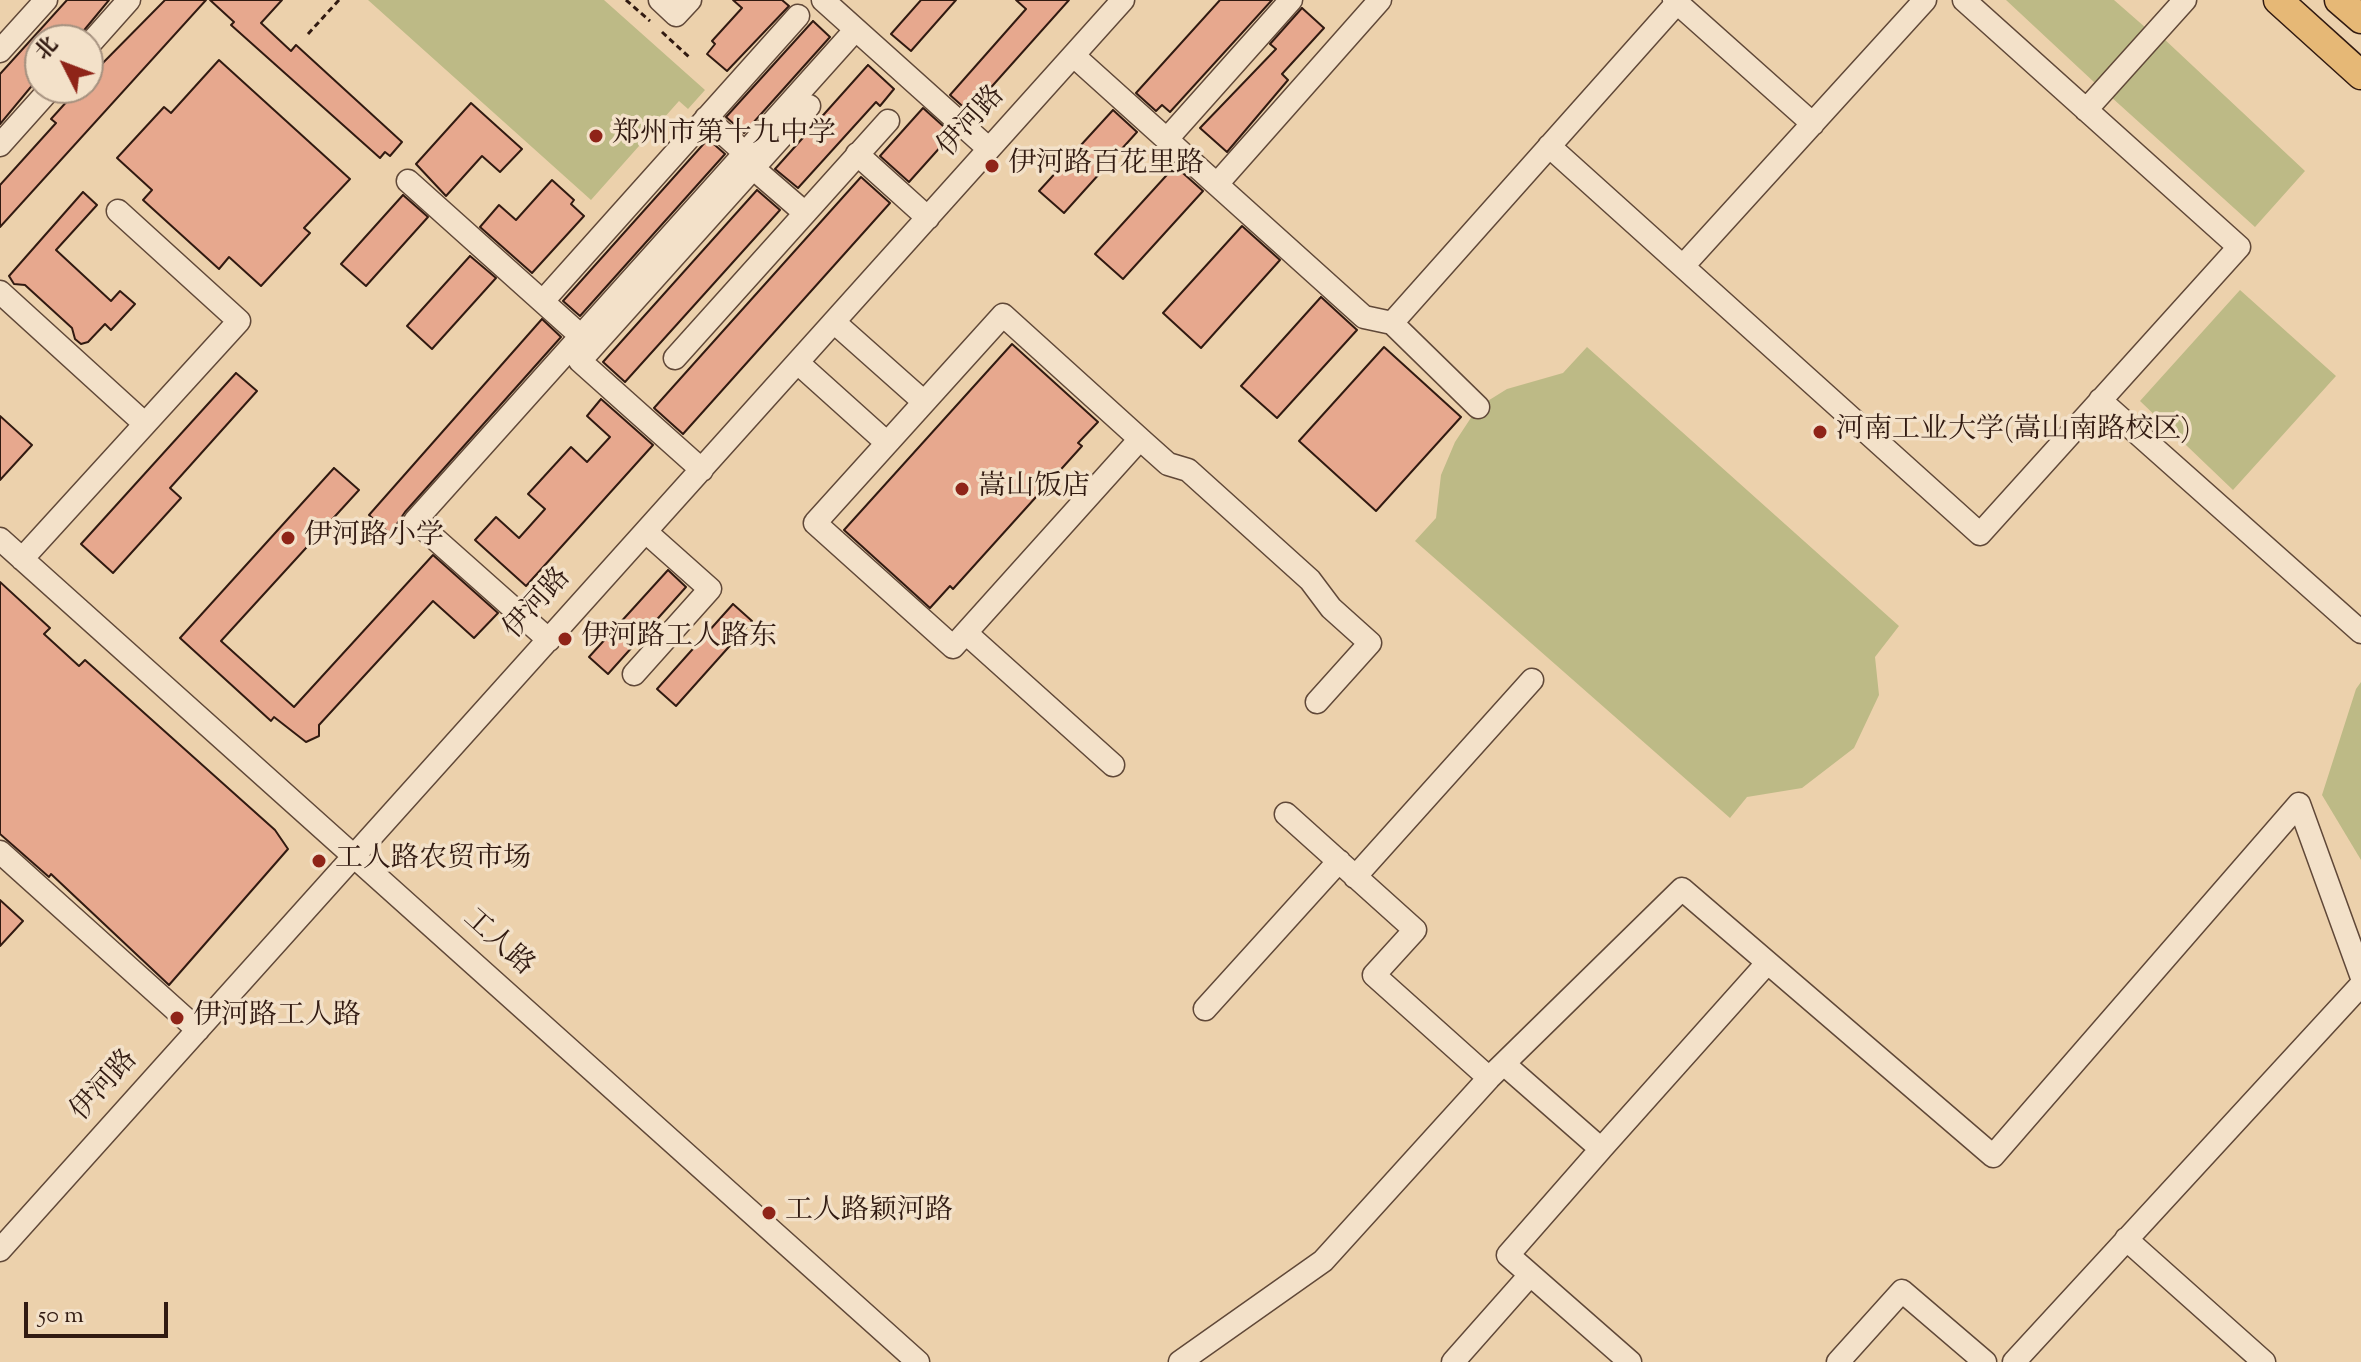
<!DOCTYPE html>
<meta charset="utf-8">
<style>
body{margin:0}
#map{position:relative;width:2361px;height:1362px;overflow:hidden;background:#ecd1ac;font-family:"Sorts Mill Goudy","Noto Serif SC",serif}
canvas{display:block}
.north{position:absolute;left:24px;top:24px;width:80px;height:80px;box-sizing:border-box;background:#f3e1c9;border:2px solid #a5917f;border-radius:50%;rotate:312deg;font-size:22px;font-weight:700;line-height:32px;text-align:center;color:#311a11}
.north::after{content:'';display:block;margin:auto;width:28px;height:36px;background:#8f2418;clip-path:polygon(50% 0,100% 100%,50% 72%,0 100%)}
.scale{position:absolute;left:24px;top:1302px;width:144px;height:36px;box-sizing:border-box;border:4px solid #311a11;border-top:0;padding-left:10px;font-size:24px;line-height:28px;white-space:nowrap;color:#311a11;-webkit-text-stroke:6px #f3e1c9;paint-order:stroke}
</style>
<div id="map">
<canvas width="2361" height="1362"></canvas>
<div class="north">北</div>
<div class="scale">50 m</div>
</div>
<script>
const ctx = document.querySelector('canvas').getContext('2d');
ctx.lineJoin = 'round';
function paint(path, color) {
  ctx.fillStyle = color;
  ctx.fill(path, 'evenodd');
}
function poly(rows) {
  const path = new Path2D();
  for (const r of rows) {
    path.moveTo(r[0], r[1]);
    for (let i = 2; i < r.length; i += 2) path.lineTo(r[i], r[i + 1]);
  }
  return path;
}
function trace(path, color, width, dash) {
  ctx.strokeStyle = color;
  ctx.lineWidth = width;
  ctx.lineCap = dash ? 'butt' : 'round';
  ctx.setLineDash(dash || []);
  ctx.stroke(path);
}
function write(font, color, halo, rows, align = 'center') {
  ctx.font = font + ' "Sorts Mill Goudy","Noto Serif SC",serif';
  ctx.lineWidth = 7;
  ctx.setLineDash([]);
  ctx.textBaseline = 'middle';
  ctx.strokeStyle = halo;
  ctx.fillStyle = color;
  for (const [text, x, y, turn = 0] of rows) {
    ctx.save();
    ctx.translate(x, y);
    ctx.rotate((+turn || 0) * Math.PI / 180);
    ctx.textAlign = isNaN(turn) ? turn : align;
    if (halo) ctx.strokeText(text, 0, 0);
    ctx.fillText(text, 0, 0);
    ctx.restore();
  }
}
paint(poly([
 [368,0,604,0,705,90,688,109,679,101,591,200],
 [2006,0,2114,0,2146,28,2095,83],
 [2162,37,2305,171,2255,227,2110,96],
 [2240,290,2336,376,2233,490,2140,401],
 [1587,347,1899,626,1875,657,1879,695,1854,748,1802,788,1747,797,1730,818,1415,541,1436,518,1441,475,1455,442,1478,407,1507,389,1563,373],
 [2361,682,2361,860,2322,795,2356,689]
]), '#bdba86');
const building = poly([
 [67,0,109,0,76,40,40,40,40,76,0,124,0,74,67,0],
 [165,0,206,0,0,227,0,185,56,123,51,119,79,88,88,88,88,78,165,0],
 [210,0,282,0,261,23,291,51,296,45,402,142,390,156,385,152,380,158,231,25,234,22,210,0],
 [733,0,782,0,789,6,727,71,707,54,715,44,712,41,742,8,733,0],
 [921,0,956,0,911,51,891,34,921,0],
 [1016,0,1069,0,969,112,950,95,1026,9,1016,0],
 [1220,0,1272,0,1170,112,1162,105,1156,111,1136,93,1220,0],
 [1302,8,1324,28,1282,74,1288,80,1227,152,1200,128,1276,49,1270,44,1302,8],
 [813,21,830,37,744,133,726,117,813,21],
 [219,60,350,179,304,228,310,233,261,286,229,257,219,269,143,200,152,190,117,158,164,107,171,113,219,60],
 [868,65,894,89,880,106,876,102,798,188,775,169,868,65],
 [471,103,522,149,500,172,482,156,446,196,416,164,471,103],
 [923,108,952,134,909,182,880,156,923,108],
 [1113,110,1137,132,1064,213,1039,191,1113,110],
 [708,139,725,154,580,316,563,301,708,139],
 [1175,166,1203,191,1123,279,1095,254,1175,166],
 [861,177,890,203,683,434,654,408,861,177],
 [552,180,574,200,571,204,584,216,532,273,480,227,499,205,516,220,552,180],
 [757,190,780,210,625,382,603,362,757,190],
 [83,192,97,205,56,250,111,301,120,291,135,304,111,330,105,324,88,342,81,344,75,339,72,328,25,285,14,284,9,276,83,192],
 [403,195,428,217,366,286,341,264,403,195],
 [1242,226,1280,260,1201,348,1163,313,1242,226],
 [470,256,496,278,432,349,407,326,470,256],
 [1321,297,1357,330,1277,418,1241,386,1321,297],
 [542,319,561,337,405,512,390,534,369,515,542,319],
 [1012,344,1098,422,1078,443,1082,446,953,589,950,586,930,608,844,530,1012,344],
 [1384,347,1461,417,1376,511,1299,441,1384,347],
 [236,373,257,391,170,488,181,498,113,573,81,544,236,373],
 [601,399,653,445,526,586,475,540,496,517,519,538,545,509,528,494,571,447,587,462,610,437,587,416,601,399],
 [0,416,32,445,0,480,0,416],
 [334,468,359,490,221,641,294,707,433,555,498,613,474,638,433,601,319,725,319,736,306,742,274,717,271,721,180,638,334,468],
 [668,570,686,587,608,674,589,657,668,570],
 [0,582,50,628,44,634,79,666,85,660,275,830,288,849,169,985,51,874,49,877,0,834,0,582],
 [733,604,752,621,676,706,657,689,733,604],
 [0,900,23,921,0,946,0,900]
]);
paint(building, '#e7a88e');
trace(building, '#311a11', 2);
const minor = poly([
 [660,0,676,15,690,0],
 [823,0,989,149],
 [1674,0,1813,124],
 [88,46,129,0],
 [0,51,46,0],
 [1074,56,1364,317,1392,323,1478,407],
 [2086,110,2185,0],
 [706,118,745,153],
 [1167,139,1291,0],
 [0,145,51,88],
 [1549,146,1980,534,2239,247,1964,0],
 [857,154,928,218],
 [753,168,805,213],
 [408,181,581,336],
 [1217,184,1380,0],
 [1683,266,1925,0],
 [0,292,145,424],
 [543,301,798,16],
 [1003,315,1140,439,953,647,815,523,1003,315],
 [834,322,924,402],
 [1392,323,1677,3],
 [675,358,888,121],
 [798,363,887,443],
 [2100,400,2361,632],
 [1140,439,1168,464,1188,470,1310,580,1331,608,1370,643,1317,702],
 [702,470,580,361,809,106],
 [0,539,918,1362],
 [22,559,239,321,118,211],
 [966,633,1113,765],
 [549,640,415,521,849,37],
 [634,674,710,589,646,532],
 [1286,814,1415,930,1374,975,1489,1078],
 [0,852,198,1030],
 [1355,877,1532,680],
 [1205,1009,1339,861],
 [1504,1064,1601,1149,1761,970],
 [1601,1149,1508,1255,1630,1362],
 [2126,1239,2264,1362],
 [0,1250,1123,0],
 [1180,1362,1323,1261,1489,1078,1682,889,1993,1156,2299,804,2361,975],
 [1453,1362,1530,1275],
 [1838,1362,1902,1291,1985,1362],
 [2014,1362,2361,985]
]);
const major = poly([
 [2278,0,2361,75],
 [2339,0,2361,19]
]);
trace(minor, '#604838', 25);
trace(major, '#311a11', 31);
trace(poly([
 [626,0,650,21],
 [662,32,689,57],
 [308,34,339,0]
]), '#311a11', 3, [6, 4]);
trace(minor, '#f3e1c9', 22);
trace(major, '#e6b876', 28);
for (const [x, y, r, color] of [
 [596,136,8,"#8f2418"],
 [992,166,8,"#8f2418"],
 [1820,432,8,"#8f2418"],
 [962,489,8,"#8f2418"],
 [288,538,8,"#8f2418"],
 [565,639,8,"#8f2418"],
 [319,861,8,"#8f2418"],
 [177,1018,8,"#8f2418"],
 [769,1213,8,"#8f2418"]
]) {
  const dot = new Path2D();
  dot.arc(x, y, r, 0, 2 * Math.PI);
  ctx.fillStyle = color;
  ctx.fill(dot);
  trace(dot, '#f3e1c9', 3);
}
write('28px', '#311a11', '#f3e1c9', [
 ["伊河路",973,123,-48],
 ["伊河路",539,605,-48],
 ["工人路",497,944,42],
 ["伊河路",106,1087,-48]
]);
write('28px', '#311a11', '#f3e1c9', [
 ["郑州市第十九中学",612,136],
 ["伊河路百花里路",1008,166],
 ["河南工业大学(嵩山南路校区)",1836,432],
 ["嵩山饭店",978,489],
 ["伊河路小学",304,538],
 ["伊河路工人路东",581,639],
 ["工人路农贸市场",335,861],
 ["伊河路工人路",193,1018],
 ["工人路颖河路",785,1213]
], 'left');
</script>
